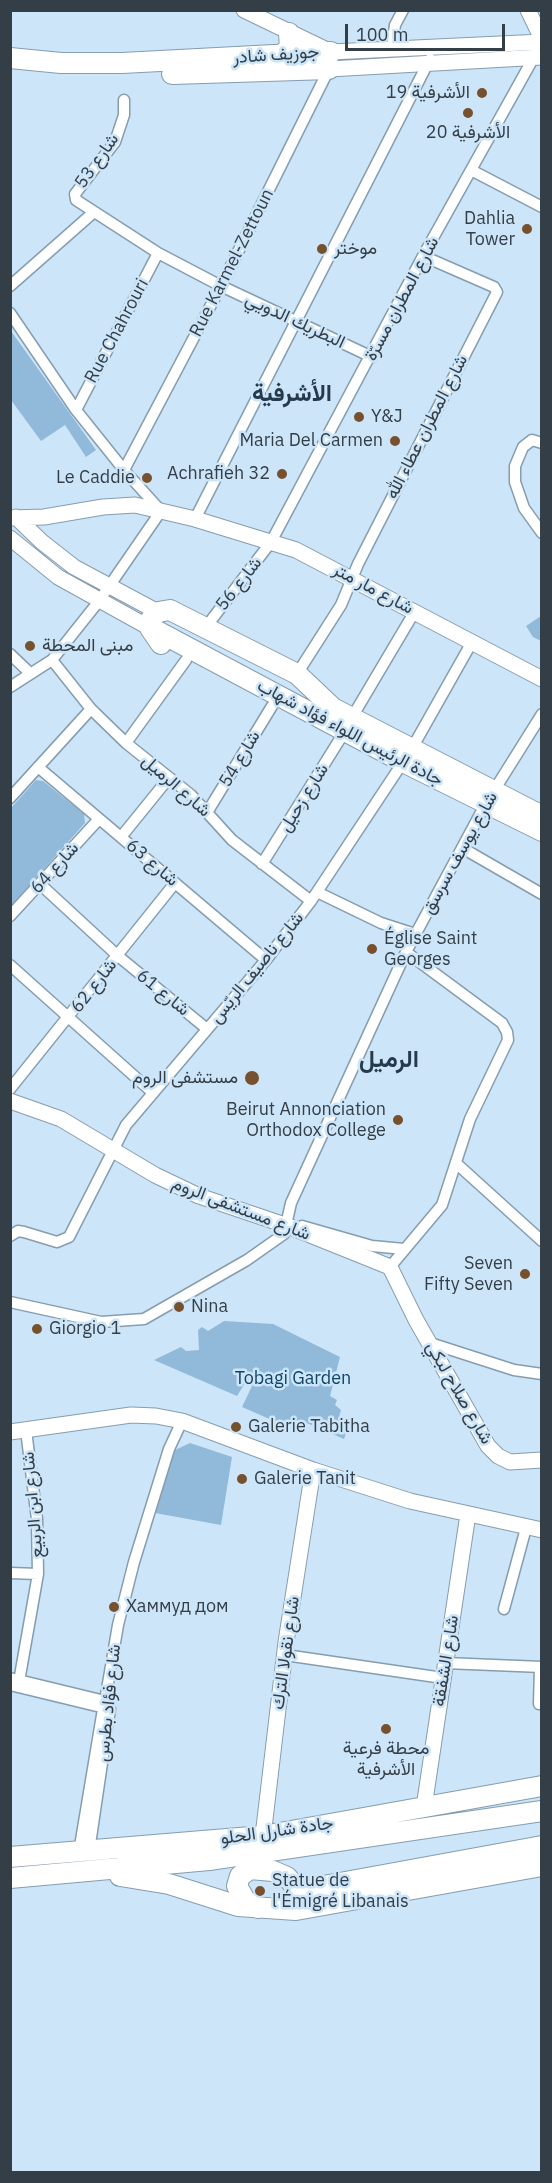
<!DOCTYPE html>
<meta charset="utf-8">
<style>
body{margin:0}
#map{position:relative;width:552px;height:2183px;overflow:hidden;background:#cce5f9;font-family:"IBM Plex Sans",sans-serif}
canvas{display:block}
.frame{position:absolute;inset:0;border:12px solid #343e46;pointer-events:none}
.scale{position:absolute;left:345px;top:24px;width:160px;height:27px;box-sizing:border-box;border:3px solid #343e46;border-top:0;padding-left:8px;font-size:18px;line-height:21px;white-space:nowrap;color:#343e46;-webkit-text-stroke:4px #cce5f9;paint-order:stroke}
</style>
<div id="map">
<canvas width="552" height="2183"></canvas>
<div class="frame"></div>
<div class="scale">100 m</div>
</div>
<script>
const ctx = document.querySelector('canvas').getContext('2d');
ctx.lineJoin = 'round';
function paint(path, color) {
  ctx.fillStyle = color;
  ctx.fill(path, 'evenodd');
}
function poly(rows) {
  const path = new Path2D();
  for (const r of rows) {
    path.moveTo(r[0], r[1]);
    for (let i = 2; i < r.length; i += 2) path.lineTo(r[i], r[i + 1]);
  }
  return path;
}
function trace(path, color, width, dash) {
  ctx.strokeStyle = color;
  ctx.lineWidth = width;
  ctx.lineCap = dash ? 'butt' : 'round';
  ctx.setLineDash(dash || []);
  ctx.stroke(path);
}
function write(font, color, halo, rows, align = 'center') {
  ctx.font = font + ' "IBM Plex Sans",Vazirmatn,sans-serif';
  ctx.lineWidth = 5;
  ctx.setLineDash([]);
  ctx.textBaseline = 'middle';
  ctx.strokeStyle = halo;
  ctx.fillStyle = color;
  for (const [text, x, y, turn = 0] of rows) {
    ctx.save();
    ctx.translate(x, y);
    ctx.rotate((+turn || 0) * Math.PI / 180);
    ctx.textAlign = isNaN(turn) ? turn : align;
    if (halo) ctx.strokeText(text, 0, 0);
    ctx.fillText(text, 0, 0);
    ctx.restore();
  }
}
paint(poly([
 [11,331,96,450,86,457,65,425,41,441,11,400],
 [541,616,541,641,533,637,526,626],
 [36,780,43,781,84,814,85,823,11,906,11,808],
 [224,1321,273,1324,340,1357,330,1396,337,1400,335,1405,341,1410,339,1417,350,1421,344,1439,302,1421,281,1424,242,1407,252,1386,245,1383,237,1396,154,1360,181,1347,186,1351,199,1350,198,1330,202,1327,208,1331],
 [190,1443,232,1457,221,1525,155,1513,173,1451]
]), '#91b9da');
const street = poly([
 [392,47,395,25,403,10],
 [124,100,124,115,115,142,75,194,76,200,158,253,221,286,372,357],
 [471,170,542,207],
 [10,286,94,212],
 [10,313,76,410,124,470,161,511,99,601,52,660,10,687],
 [76,410,158,253],
 [542,443,532,440,523,447,515,466,515,482,524,508,542,533],
 [124,470,221,286,329,69],
 [195,519,430,59],
 [206,627,271,542,423,256,534,57],
 [10,654,30,673],
 [52,660,91,709,126,743,191,795,232,840,311,901],
 [297,674,341,605,358,564,497,292,494,287,423,256],
 [351,719,415,611],
 [126,743,186,660],
 [38,767,266,960],
 [10,798,91,709],
 [208,811,272,706],
 [121,837,168,779],
 [464,849,542,894],
 [262,864,345,731],
 [40,884,118,956,207,1029],
 [317,892,381,923,415,934],
 [10,916,99,819],
 [10,965,152,1092],
 [10,1089,175,883],
 [457,1164,542,1241],
 [302,1226,372,1246,404,1249],
 [10,1236,18,1231,24,1232,57,1242,69,1237,126,1125,266,960,311,901,411,750,472,642],
 [390,1267,442,1205,470,1119,508,1040,507,1032,502,1023,406,952],
 [10,1302,101,1322,144,1319,247,1260,284,1234,291,1203,406,952,485,805,542,714],
 [430,1343,514,1370,542,1374],
 [10,1573,38,1574],
 [504,1609,526,1528],
 [285,1655,443,1678],
 [445,1663,542,1667],
 [10,1678,105,1701],
 [10,1685,109,1709],
 [18,1687,38,1574,37,1519,26,1430],
 [539,1704,540,1667],
 [89,1851,110,1709,105,1701,118,1625,134,1562,169,1449,182,1421],
 [79,1852,103,1709]
]);
const secondary = poly([
 [244,10,331,52,542,42],
 [528,10,542,39],
 [330,60,329,69,542,57],
 [16,517,42,542,74,567,158,612],
 [10,518,44,517,103,507,135,505,195,519,296,550,542,679],
 [10,538,58,577,150,628],
 [10,1101,61,1119,155,1175,199,1196,288,1226,390,1267,416,1320,488,1446,498,1456,510,1462,542,1460],
 [10,1432,131,1415,156,1416,182,1421,313,1470,410,1501,542,1530],
 [424,1807,468,1514],
 [263,1836,286,1642,313,1470]
]);
const highway = poly([
 [281,55,290,48,289,33],
 [10,58,61,63,122,63,331,52],
 [172,74,329,69],
 [159,632,403,762,542,831],
 [161,644,150,628,151,619,158,612,170,610,297,674,334,709],
 [323,703,542,816],
 [10,1857,263,1836,542,1786],
 [120,1876,169,1884,238,1906,296,1910,542,1866],
 [10,1878,209,1860,542,1811],
 [258,1908,245,1900,237,1886,240,1876,250,1869,273,1871,287,1877,293,1884,307,1889,542,1846]
]);
trace(street, '#869db0', 13);
trace(secondary, '#869db0', 17);
trace(highway, '#869db0', 22);
trace(street, '#fff', 10);
trace(secondary, '#fff', 15);
trace(highway, '#fff', 20);
for (const [x, y, r, color] of [
 [482,93,6,"#77512d"],
 [468,113,6,"#77512d"],
 [527,229,6,"#77512d"],
 [322,249,6,"#77512d"],
 [359,417,6,"#77512d"],
 [395,441,6,"#77512d"],
 [282,474,6,"#77512d"],
 [147,478,6,"#77512d"],
 [30,646,6,"#77512d"],
 [372,949,6,"#77512d"],
 [252,1078,8,"#77512d"],
 [398,1120,6,"#77512d"],
 [525,1274,6,"#77512d"],
 [179,1307,6,"#77512d"],
 [37,1329,6,"#77512d"],
 [236,1427,6,"#77512d"],
 [242,1479,6,"#77512d"],
 [114,1607,6,"#77512d"],
 [386,1729,6,"#77512d"],
 [260,1891,6,"#77512d"]
]) {
  const dot = new Path2D();
  dot.arc(x, y, r, 0, 2 * Math.PI);
  ctx.fillStyle = color;
  ctx.fill(dot);
  trace(dot, '#cce5f9', 2);
}
write('18px', '#343e46', '#cce5f9', [
 ["جوزيف شادر",276,55,-4],
 ["شارع 53",97,161,-55],
 ["Rue Karmel-Zettoun",232,263,-63],
 ["شارع المطران مسرّة",402,299,-62],
 ["البطريك الدويي",295,321,25],
 ["Rue Chahrouri",117,331,-62],
 ["شارع المطران عطاء الله",427,427,-63],
 ["شارع 56",239,584,-52],
 ["شارع مار متر",373,589,28],
 ["جادة الرئيس اللواء فؤاد شهاب",350,733,28],
 ["شارع 54",240,759,-59],
 ["شارع الرميل",176,786,41],
 ["شارع زحيل",304,798,-58],
 ["شارع يوسف سرسق",460,853,-61],
 ["شارع 63",152,863,40],
 ["شارع 64",55,868,-48],
 ["شارع ناصيف الريّس",257,968,-51],
 ["شارع 62",94,986,-52],
 ["شارع 61",163,993,39],
 ["شارع مستشفى الروم",241,1209,21],
 ["شارع صلاح لبكي",459,1393,60],
 ["شارع ابن الربيع",33,1505,-95],
 ["شارع نقولا الترك",286,1653,-82],
 ["شارع الشفقة",446,1661,-81],
 ["شارع فؤاد بطرس",109,1703,-84],
 ["جادة شارل الحلو",277,1831,-8]
]);
write('18px', '#343e46', '#cce5f9', [
 ["الأشرفية 19",470,93,"right"],
 ["الأشرفية 20",468,133,"center"],
 ["Dahlia",515,219,"right"],
 ["Tower",515,240,"right"],
 ["موختر",334,249],
 ["Y&J",371,417],
 ["Maria Del Carmen",383,441,"right"],
 ["Achrafieh 32",270,474,"right"],
 ["Le Caddie",135,478,"right"],
 ["مبنى المحطة",42,646],
 ["Église Saint",384,939],
 ["Georges",384,960],
 ["مستشفى الروم",238,1078,"right"],
 ["Beirut Annonciation",386,1110,"right"],
 ["Orthodox College",386,1131,"right"],
 ["Seven",513,1264,"right"],
 ["Fifty Seven",513,1285,"right"],
 ["Nina",191,1307],
 ["Giorgio 1",49,1329],
 ["Galerie Tabitha",248,1427],
 ["Galerie Tanit",254,1479],
 ["Хаммуд дом",126,1607],
 ["محطة فرعية",386,1749,"center"],
 ["الأشرفية",386,1770,"center"],
 ["Statue de",272,1881],
 ["l'Émigré Libanais",272,1902]
], 'left');
write('18px', '#0f4467', '#cce5f9', [
 ["Tobagi Garden",293,1379]
]);
write('bold 24px', '#253a4a', '#cce5f9', [
 ["الأشرفية",292,394],
 ["الرميل",389,1060]
]);
</script>
